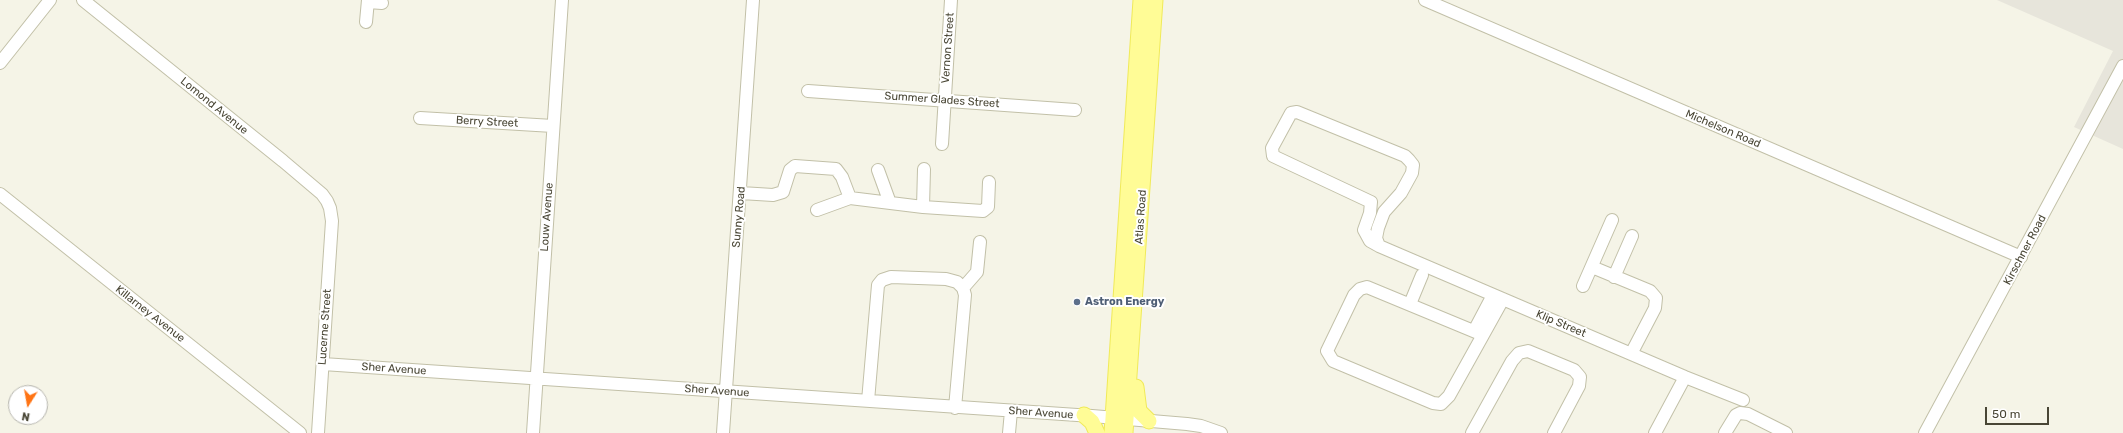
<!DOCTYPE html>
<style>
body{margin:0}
#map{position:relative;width:2123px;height:433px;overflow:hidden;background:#f5f4e7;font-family:Rubik,sans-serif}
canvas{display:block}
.north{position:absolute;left:8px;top:385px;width:40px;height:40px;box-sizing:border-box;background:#fff;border:1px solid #b6b5ae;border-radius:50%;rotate:191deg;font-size:11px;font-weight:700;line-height:16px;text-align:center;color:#494635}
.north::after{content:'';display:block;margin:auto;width:14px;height:18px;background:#ff7414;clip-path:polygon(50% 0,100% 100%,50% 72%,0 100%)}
.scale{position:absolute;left:1985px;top:407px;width:64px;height:18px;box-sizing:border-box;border:2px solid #494635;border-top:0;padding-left:5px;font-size:12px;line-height:14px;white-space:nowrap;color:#494635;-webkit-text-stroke:3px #fff;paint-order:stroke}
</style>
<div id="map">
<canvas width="2123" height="433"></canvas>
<div class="north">N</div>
<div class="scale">50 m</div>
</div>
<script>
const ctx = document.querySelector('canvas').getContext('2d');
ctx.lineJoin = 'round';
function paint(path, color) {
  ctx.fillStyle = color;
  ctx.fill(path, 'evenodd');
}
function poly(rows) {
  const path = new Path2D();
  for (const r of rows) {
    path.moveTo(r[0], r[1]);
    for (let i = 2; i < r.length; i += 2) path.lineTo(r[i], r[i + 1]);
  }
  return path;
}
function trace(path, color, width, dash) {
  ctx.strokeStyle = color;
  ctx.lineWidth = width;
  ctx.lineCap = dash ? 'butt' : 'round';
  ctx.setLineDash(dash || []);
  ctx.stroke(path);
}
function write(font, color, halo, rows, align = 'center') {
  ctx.font = font + ' Rubik,sans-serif';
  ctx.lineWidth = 4;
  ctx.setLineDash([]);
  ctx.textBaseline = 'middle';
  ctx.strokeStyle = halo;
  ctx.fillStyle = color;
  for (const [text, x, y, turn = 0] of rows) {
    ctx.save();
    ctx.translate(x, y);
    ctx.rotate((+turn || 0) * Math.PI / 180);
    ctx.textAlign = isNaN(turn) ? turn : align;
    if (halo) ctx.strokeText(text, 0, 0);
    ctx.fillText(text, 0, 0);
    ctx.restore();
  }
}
paint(poly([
 [1997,0,2123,0,2123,149,2074,127,2113,51]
]), '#e7e5db');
const minor = poly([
 [83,0,283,161,322,194,327,201,330,208,332,221,318,433],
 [1425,0,2021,257],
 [368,2,382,3],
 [366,22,368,0],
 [0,63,50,0],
 [808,91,1075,110],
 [420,118,553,126],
 [942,144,951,0],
 [878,170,890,203],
 [783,192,790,170,795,166,836,169,842,177,850,198,817,210],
 [741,193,773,195,783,192],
 [0,194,300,433],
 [850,198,923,207,983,211,988,207,989,182],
 [923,207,924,169],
 [1379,246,1376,238,1378,228,1384,212,1401,193,1412,173,1413,165,1409,160,1405,156,1297,112,1291,113,1272,148,1273,156,1371,202,1370,213,1364,230,1370,241,1379,246,1685,377,1743,400],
 [1592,267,1650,291,1656,298,1655,308,1631,354],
 [1614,277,1632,236],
 [1583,286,1612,220],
 [963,288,977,272,980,242],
 [1410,304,1422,275],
 [1474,331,1493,295],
 [1483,335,1367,287,1360,289,1354,295,1327,351,1333,361,1433,403,1441,404,1449,396,1483,335,1503,299],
 [323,364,1092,416,1187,424,1201,426,1221,433],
 [868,401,878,285,882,280,891,277,946,279,957,282,963,288,965,295,955,408],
 [533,433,562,0],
 [723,433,753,0],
 [1009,433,1011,411],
 [1472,433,1512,361,1519,353,1528,351,1574,370,1580,377,1579,386,1554,433],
 [1655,433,1685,377],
 [1725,433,1736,415,1740,413,1748,414,1786,433],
 [1925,433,2123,66]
]);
const major = poly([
 [1136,387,1139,411,1149,421],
 [1084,415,1092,422,1097,433],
 [1112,433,1141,0],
 [1125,433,1155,0]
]);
trace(minor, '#c2c0a8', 14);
trace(major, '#f0ea59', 17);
trace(minor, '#fff', 12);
trace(major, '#fffc96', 15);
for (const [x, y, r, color] of [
 [1077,302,4,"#5c6f8a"]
]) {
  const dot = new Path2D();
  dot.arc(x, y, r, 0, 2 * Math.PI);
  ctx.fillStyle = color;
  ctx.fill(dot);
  trace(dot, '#fff', 1.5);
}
write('11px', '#494635', '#fff', [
 ["Vernon Street",948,48,-86],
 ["Summer Glades Street",942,100,4],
 ["Lomond Avenue",214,106,39],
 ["Berry Street",487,122,3],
 ["Michelson Road",1723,129,23],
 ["Louw Avenue",547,217,-86],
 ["Sunny Road",739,217,-85],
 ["Atlas Road",1141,217,-86],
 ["Kirschner Road",2025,250,-62],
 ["Killarney Avenue",150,314,38],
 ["Klip Street",1561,324,23],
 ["Lucerne Street",325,327,-86],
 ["Sher Avenue",394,369,4],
 ["Sher Avenue",717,391,4],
 ["Sher Avenue",1041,413,4]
]);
write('bold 11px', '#4e5e75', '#fff', [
 ["Astron Energy",1085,302]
], 'left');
</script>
